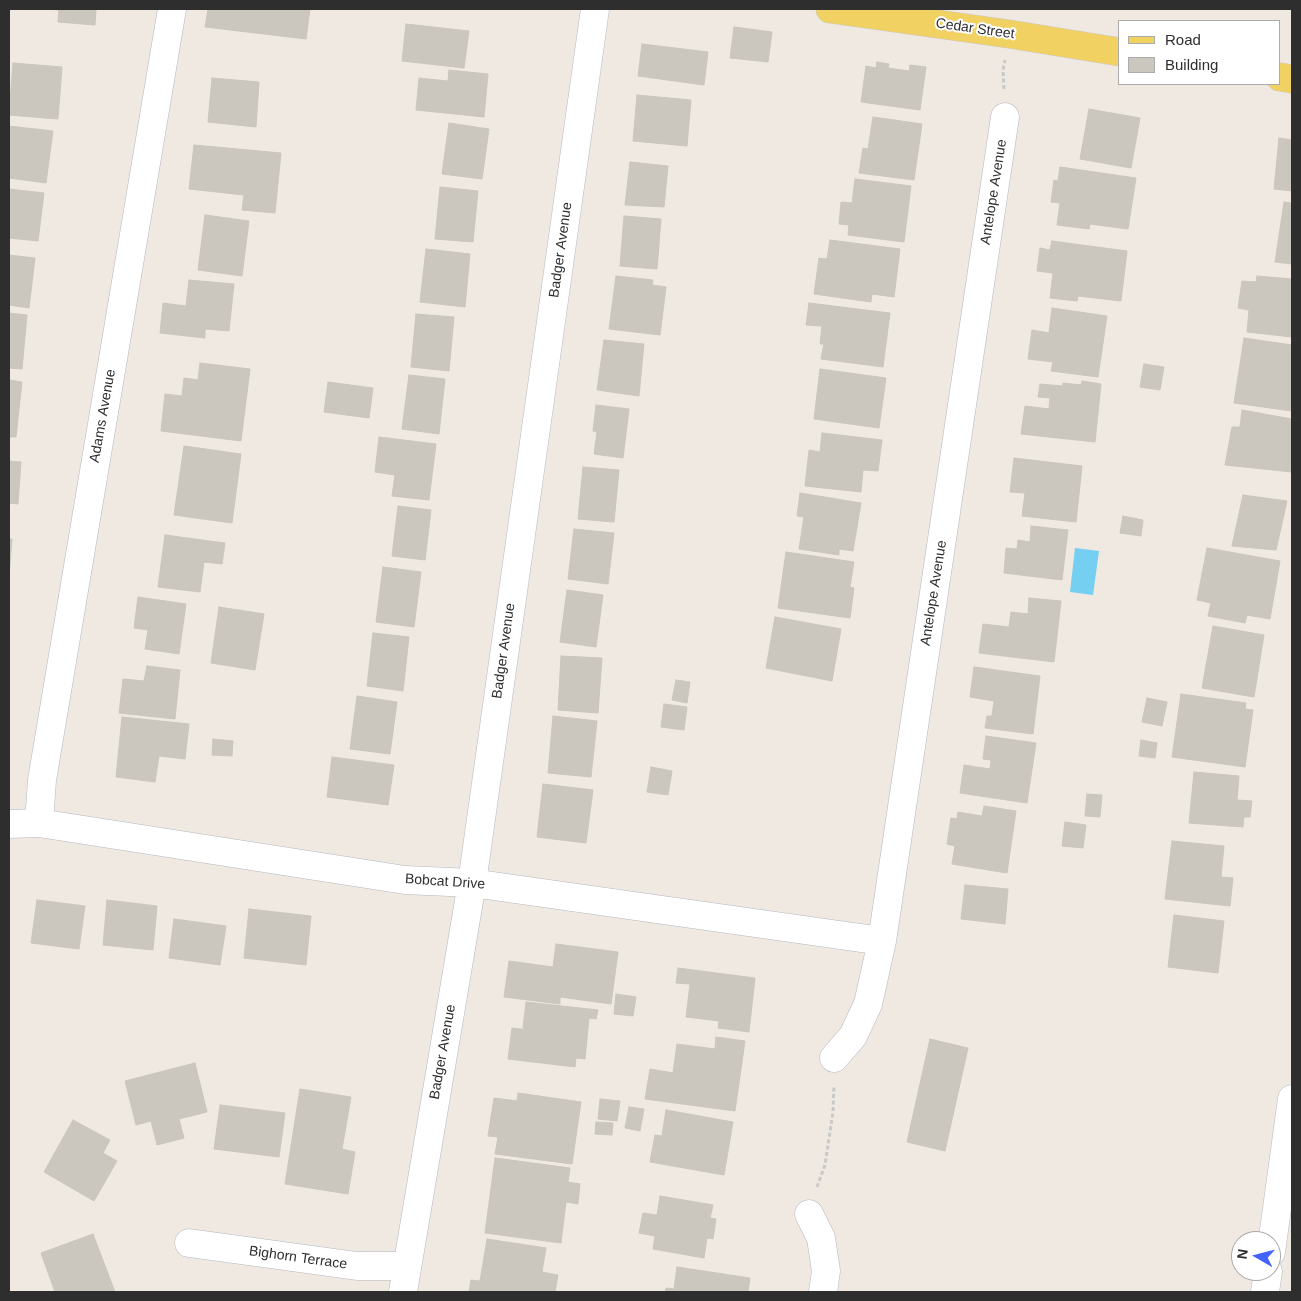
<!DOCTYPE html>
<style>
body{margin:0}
#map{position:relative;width:1301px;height:1301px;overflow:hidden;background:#efe9e1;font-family:Helvetica,sans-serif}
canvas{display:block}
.frame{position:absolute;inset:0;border:10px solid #2e2e2e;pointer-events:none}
.legend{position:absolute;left:1118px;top:20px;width:162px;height:65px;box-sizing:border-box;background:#fff;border:1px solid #ababab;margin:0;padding:6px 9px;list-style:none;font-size:15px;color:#2e2e2e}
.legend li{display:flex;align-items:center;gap:10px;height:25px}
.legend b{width:25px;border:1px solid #ababab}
.north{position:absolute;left:1231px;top:1231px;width:50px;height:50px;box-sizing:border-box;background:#fff;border:1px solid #ababab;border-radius:50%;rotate:278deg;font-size:14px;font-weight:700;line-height:20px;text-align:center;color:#2e2e2e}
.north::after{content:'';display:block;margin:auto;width:18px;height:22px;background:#4264fb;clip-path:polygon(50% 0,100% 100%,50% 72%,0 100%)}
</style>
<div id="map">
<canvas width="1301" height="1301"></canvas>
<div class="frame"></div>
<ul class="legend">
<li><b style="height:6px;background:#f2d163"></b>Road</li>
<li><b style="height:14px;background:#cbc7bf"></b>Building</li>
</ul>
<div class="north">N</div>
</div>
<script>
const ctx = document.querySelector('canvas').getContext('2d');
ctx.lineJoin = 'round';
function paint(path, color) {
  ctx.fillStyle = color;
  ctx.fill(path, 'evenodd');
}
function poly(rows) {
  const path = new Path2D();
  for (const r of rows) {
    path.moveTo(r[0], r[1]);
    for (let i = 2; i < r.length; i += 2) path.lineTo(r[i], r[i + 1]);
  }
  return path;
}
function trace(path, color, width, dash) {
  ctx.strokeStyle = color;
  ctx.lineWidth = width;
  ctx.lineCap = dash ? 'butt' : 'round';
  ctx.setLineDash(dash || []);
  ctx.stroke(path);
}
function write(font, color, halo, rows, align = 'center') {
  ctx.font = font + ' Helvetica,sans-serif';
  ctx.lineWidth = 4;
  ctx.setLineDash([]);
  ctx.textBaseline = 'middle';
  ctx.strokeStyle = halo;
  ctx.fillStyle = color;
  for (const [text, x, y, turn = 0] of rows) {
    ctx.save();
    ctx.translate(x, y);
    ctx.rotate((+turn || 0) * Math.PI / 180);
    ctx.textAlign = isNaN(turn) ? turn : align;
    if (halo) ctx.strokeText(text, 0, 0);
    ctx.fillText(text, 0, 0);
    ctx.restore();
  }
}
paint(poly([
 [1075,548,1099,551,1093,595,1070,592]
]), '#75cff0');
const building = poly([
 [46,9,96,9,95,25,58,22,59,10,46,9],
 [208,9,310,9,306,39,205,27,208,9],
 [406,24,469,31,464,68,402,61,406,24],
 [734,27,772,32,768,62,730,58,734,27],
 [642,44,708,52,704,85,638,76,642,44],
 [877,62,889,64,888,68,909,71,910,65,926,67,920,110,861,102,866,66,876,68,877,62],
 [13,63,62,67,58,119,9,115,13,63],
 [449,70,488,74,484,117,416,110,419,78,448,81,449,70],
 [212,78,259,82,256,127,208,122,212,78],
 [637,95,691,100,687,146,633,141,637,95],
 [1089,109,1140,118,1131,168,1080,159,1089,109],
 [873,117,922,124,914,180,859,173,863,148,868,149,873,117],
 [449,123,489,129,482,179,442,174,449,123],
 [9,126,53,131,46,183,9,178,9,126],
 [1279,138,1292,140,1292,191,1274,189,1279,138],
 [194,145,281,153,275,213,242,210,244,195,189,189,194,145],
 [630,162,668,166,664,207,625,205,630,162],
 [1060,167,1136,178,1128,229,1090,224,1089,229,1057,225,1060,203,1051,202,1054,180,1058,181,1060,167],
 [855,179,911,186,904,242,848,235,849,225,839,224,841,202,852,203,855,179],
 [440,187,478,191,473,242,435,239,440,187],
 [9,189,44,193,38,241,9,238,9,189],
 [1284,202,1292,203,1292,264,1275,262,1284,202],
 [205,215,249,221,242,276,198,270,205,215],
 [624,216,661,219,657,269,620,266,624,216],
 [830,240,900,249,894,297,872,294,871,302,814,294,819,258,827,259,830,240],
 [1052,241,1127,251,1121,301,1078,296,1077,301,1050,298,1053,273,1037,271,1040,248,1050,250,1052,241],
 [426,249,470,254,465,307,420,302,426,249],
 [9,255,35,258,29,308,9,305,9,255],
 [616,276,653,280,652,285,666,287,660,335,609,329,616,276],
 [1257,276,1292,279,1292,337,1247,332,1249,310,1238,308,1242,281,1256,282,1257,276],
 [189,280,234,284,229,331,205,329,205,338,160,333,163,303,186,306,189,280],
 [809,303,890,313,883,367,821,359,824,344,820,344,822,326,806,325,809,303],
 [1052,308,1107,316,1098,377,1051,371,1053,362,1028,359,1032,330,1049,333,1052,308],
 [9,313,27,315,22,369,9,368,9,313],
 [416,314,454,317,449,371,411,367,416,314],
 [1244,338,1292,345,1292,411,1234,403,1244,338],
 [604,340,644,344,639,396,597,390,604,340],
 [200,363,250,369,241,441,161,431,165,394,182,396,184,378,198,380,200,363],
 [1144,364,1164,367,1160,390,1140,387,1144,364],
 [820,369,886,378,879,428,814,419,820,369],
 [409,375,445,379,439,434,402,429,409,375],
 [9,380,22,382,16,437,9,437,9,380],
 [1082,381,1101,384,1095,442,1021,434,1025,406,1049,409,1050,398,1038,397,1040,384,1062,386,1063,383,1081,385,1082,381],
 [328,382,373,388,369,418,324,412,328,382],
 [596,405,629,409,623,458,594,454,597,432,593,431,596,405],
 [1242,410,1292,419,1292,472,1225,465,1232,427,1240,427,1242,410],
 [822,433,882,440,878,471,863,470,861,492,805,486,809,450,820,452,822,433],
 [379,437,436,444,429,500,392,496,395,475,375,472,379,437],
 [184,446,241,454,232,523,174,515,184,446],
 [1014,458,1082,466,1076,522,1022,516,1025,493,1010,492,1014,458],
 [9,461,21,462,18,504,9,503,9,461],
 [583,467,619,470,614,522,578,519,583,467],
 [800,493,861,503,853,551,839,549,839,555,799,549,804,517,797,516,800,493],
 [1243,495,1287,501,1276,550,1232,546,1243,495],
 [398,506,431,510,425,560,392,556,398,506],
 [1123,516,1143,520,1141,536,1120,533,1123,516],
 [1031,526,1068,530,1062,580,1004,573,1006,548,1017,549,1018,540,1030,542,1031,526],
 [574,529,614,533,608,584,568,579,574,529],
 [165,535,225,543,222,564,204,562,200,592,158,587,165,535],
 [9,539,12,539,9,577,9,539],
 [1207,548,1280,561,1270,619,1247,615,1245,623,1208,616,1211,603,1197,600,1207,548],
 [786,552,854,562,850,587,854,588,850,618,778,608,786,552],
 [383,567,421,572,414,627,376,622,383,567],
 [567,590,603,595,596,647,560,642,567,590],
 [138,597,186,604,179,654,145,649,148,630,134,628,138,597],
 [1029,598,1061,601,1054,662,979,653,983,624,1009,627,1011,612,1028,614,1029,598],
 [219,607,264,614,255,670,211,663,219,607],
 [775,617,841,629,832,681,766,668,775,617],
 [1213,626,1264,635,1254,697,1202,688,1213,626],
 [373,633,409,637,403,691,367,686,373,633],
 [561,656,602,658,598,713,558,710,561,656],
 [147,666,180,670,175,719,119,713,123,679,144,681,147,666],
 [974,667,1040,676,1033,734,985,728,987,716,992,716,994,701,970,697,974,667],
 [676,680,690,682,687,703,672,700,676,680],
 [1181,694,1246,703,1245,709,1253,710,1245,767,1172,757,1181,694],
 [357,696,397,702,390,754,350,749,357,696],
 [1147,698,1167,702,1162,726,1142,722,1147,698],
 [664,704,687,707,684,730,661,727,664,704],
 [553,716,597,721,591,777,548,773,553,716],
 [122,717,189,724,185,759,159,756,155,782,116,777,122,717],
 [986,736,1036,743,1027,803,960,793,964,765,990,769,991,760,983,759,986,736],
 [213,739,233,741,232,756,212,755,213,739],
 [1141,740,1157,743,1155,758,1139,756,1141,740],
 [332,757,394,765,388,805,327,797,332,757],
 [651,767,672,771,668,795,647,792,651,767],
 [1194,772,1239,776,1237,800,1252,801,1250,817,1244,817,1243,827,1189,823,1194,772],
 [543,784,593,790,586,843,537,837,543,784],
 [1087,794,1102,795,1100,817,1085,816,1087,794],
 [984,806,1016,811,1007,873,952,864,955,846,947,844,951,818,957,819,958,812,982,816,984,806],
 [1065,822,1086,825,1083,848,1062,846,1065,822],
 [1172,841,1224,846,1221,877,1233,878,1230,906,1165,899,1172,841],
 [965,885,1008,889,1005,924,961,919,965,885],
 [37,900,85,906,79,949,31,943,37,900],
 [107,900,157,906,153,950,103,945,107,900],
 [249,909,311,916,306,965,244,958,249,909],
 [1174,915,1224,921,1218,973,1168,967,1174,915],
 [174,919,226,926,220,965,169,958,174,919],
 [556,944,618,952,611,1004,560,997,560,1004,504,997,509,961,553,967,556,944],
 [678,968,755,978,749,1032,718,1028,719,1021,686,1017,690,984,676,983,678,968],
 [616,994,636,997,633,1016,614,1014,616,994],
 [526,1002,598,1010,596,1019,589,1018,585,1059,576,1058,575,1067,508,1059,512,1028,529,1030,523,1028,526,1002],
 [716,1037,745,1041,735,1111,645,1099,650,1069,673,1073,677,1044,715,1049,716,1037],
 [930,1039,968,1048,945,1151,907,1142,930,1039],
 [195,1063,207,1112,179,1119,184,1138,157,1145,151,1121,136,1125,125,1081,195,1063],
 [300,1089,351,1097,342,1149,355,1152,348,1194,285,1184,300,1089],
 [518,1093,581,1102,572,1164,495,1154,498,1137,488,1136,494,1098,517,1101,518,1093],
 [600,1099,620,1101,617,1121,598,1119,600,1099],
 [220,1105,285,1113,279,1157,214,1149,220,1105],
 [629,1107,644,1109,640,1131,625,1128,629,1107],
 [666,1110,733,1122,724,1175,650,1162,655,1135,662,1136,666,1110],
 [73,1120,110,1140,103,1153,117,1161,94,1201,44,1172,73,1120],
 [596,1122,613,1123,612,1135,595,1134,596,1122],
 [495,1158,570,1168,568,1182,580,1184,578,1204,566,1202,561,1243,485,1233,495,1158],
 [660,1196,713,1205,710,1218,716,1219,713,1239,707,1238,704,1258,653,1249,655,1236,639,1233,643,1213,657,1215,660,1196],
 [93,1234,115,1292,55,1292,41,1253,93,1234],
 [487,1239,546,1248,542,1272,558,1275,555,1292,469,1292,471,1280,480,1281,487,1239],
 [677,1267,750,1278,748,1292,665,1292,666,1288,674,1289,677,1267]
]);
paint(building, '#cbc7bf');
trace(building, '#cbc5ba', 1);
const minor = poly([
 [39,823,42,780,172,9],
 [9,824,39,823,405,880,472,883,882,941],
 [834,1058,853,1036,868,1004,882,941,1005,117],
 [809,1214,821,1238,826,1271,823,1292],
 [189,1243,357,1266,407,1266],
 [1271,1252,1292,1099],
 [403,1292,472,883,595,9],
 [1265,1292,1268,1271]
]);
const major = poly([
 [830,9,1009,34,1120,52],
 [1280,77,1292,79]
]);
trace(minor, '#b4b7c1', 29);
trace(major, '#c9c9c9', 29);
trace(poly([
 [1004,89,1003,70,1005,60],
 [817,1187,825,1165,833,1112,834,1085]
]), '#c9c9c9', 3, [4, 2.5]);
trace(minor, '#fff', 28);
trace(major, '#f2d163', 28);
write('14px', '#2e2e2e', '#fff', [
 ["Cedar Street",975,29,8],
 ["Antelope Avenue",994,192,-81],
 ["Badger Avenue",561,250,-82],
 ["Adams Avenue",103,416,-80],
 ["Antelope Avenue",934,593,-81],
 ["Badger Avenue",504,651,-82],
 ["Bobcat Drive",445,882,4],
 ["Badger Avenue",443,1052,-80],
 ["Bighorn Terrace",298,1258,8]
]);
</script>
